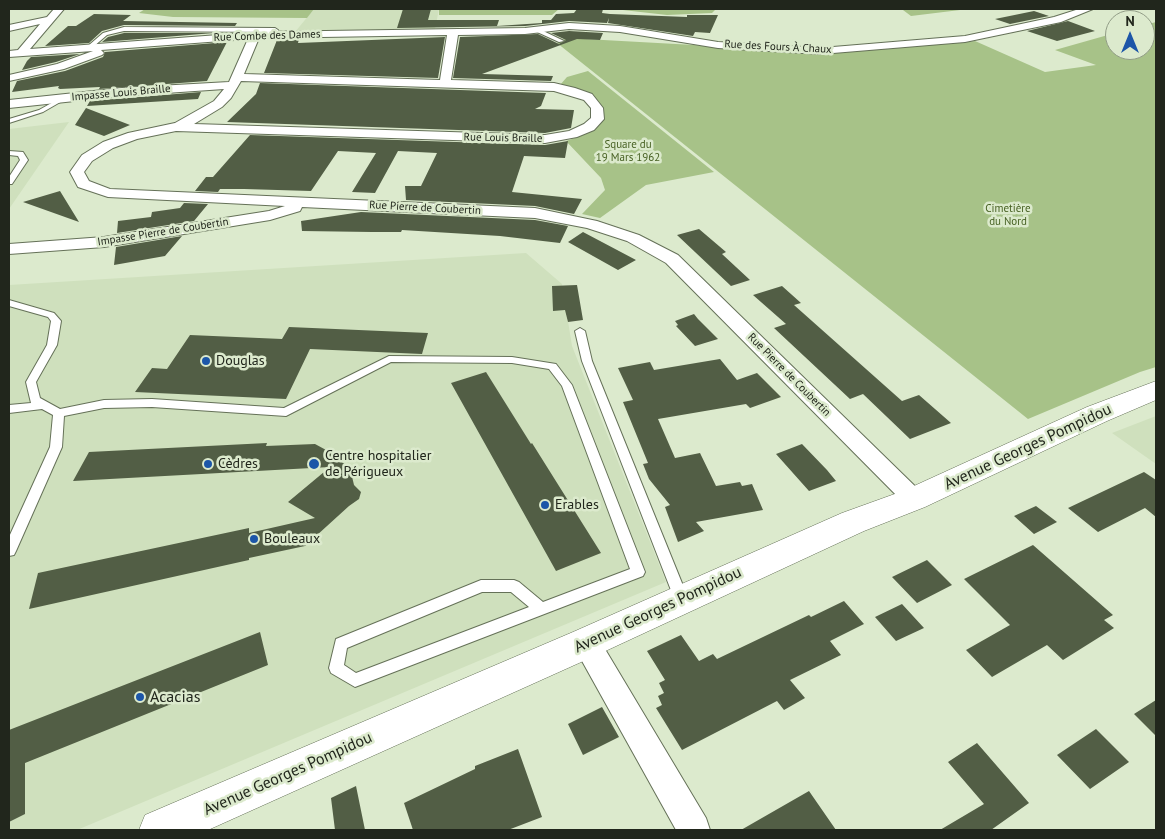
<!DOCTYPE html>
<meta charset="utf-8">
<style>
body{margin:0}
#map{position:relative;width:1165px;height:839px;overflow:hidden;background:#dceacd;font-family:"PT Sans",sans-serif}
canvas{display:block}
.frame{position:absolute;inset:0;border:10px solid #21261c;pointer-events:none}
.north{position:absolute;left:1105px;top:10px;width:50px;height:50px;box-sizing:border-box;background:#dceacd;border:1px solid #919c86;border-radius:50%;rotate:0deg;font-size:14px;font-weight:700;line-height:20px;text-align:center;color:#21261c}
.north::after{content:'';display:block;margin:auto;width:18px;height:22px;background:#1c56a8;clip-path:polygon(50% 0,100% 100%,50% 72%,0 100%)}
</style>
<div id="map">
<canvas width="1165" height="839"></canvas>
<div class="frame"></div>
<div class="north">N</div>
</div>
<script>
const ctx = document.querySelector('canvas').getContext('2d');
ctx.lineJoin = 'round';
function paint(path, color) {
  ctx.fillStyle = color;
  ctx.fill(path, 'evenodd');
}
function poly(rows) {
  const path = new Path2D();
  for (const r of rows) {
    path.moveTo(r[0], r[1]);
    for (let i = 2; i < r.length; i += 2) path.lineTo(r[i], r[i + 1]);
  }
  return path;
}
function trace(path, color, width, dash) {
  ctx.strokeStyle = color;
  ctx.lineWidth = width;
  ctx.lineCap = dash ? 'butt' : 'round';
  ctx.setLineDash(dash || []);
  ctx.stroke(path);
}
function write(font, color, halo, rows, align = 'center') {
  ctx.font = font + ' "PT Sans",sans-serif';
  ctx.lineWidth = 5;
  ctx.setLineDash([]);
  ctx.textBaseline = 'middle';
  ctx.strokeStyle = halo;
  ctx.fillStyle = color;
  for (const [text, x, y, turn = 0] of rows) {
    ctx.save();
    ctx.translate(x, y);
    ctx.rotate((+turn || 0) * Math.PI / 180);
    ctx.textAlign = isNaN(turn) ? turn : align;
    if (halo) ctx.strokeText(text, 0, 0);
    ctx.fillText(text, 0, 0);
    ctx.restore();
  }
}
paint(poly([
 [314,9,439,9,435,29,295,32],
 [69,122,9,209,9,129],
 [526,253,562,284,572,346,666,582,77,830,9,830,9,285],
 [1156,416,1156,415,1156,464,1112,433]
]), '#cfe0bd');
paint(poly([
 [145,9,314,9,307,18,173,17,139,13],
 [439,9,559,9,552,15,439,15],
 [614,9,716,9,712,13,667,15],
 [861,9,991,9,960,10,911,16,903,10],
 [1156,22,1156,367,1140,372,1028,419,557,43,567,38,821,52,975,41,1045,72,1096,65,1055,50,1115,33,1115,50,1145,50,1145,25],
 [588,71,714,172,646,185,600,218,582,214,605,190,601,178,566,141,581,136,595,128,601,112,599,102,588,93,560,85,567,77]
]), '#a7c288');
paint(poly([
 [403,9,431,9,428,20,499,20,497,26,542,23,542,20,551,20,556,14,574,13,577,9,603,9,602,13,610,14,687,17,687,15,718,15,710,33,695,32,693,36,608,23,609,18,607,23,569,21,525,26,397,28],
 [1034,11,1049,16,1010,24,995,19],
 [94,14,131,15,123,21,237,23,235,26,124,25,102,31,89,43,45,46,68,26,76,26],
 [1068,21,1095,31,1057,41,1027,31],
 [569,31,603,33,600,40,577,39,482,74,553,76,551,81,453,78,460,37,538,34,559,44,566,40,551,33],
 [124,33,214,33,102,42,108,37],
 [445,37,438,78,264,73,277,40,299,39,298,43],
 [227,42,207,81,99,89,100,87,60,89,58,88,59,86,12,92,17,81,65,71,103,57,105,52],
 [80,54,56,62,22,70,27,61,31,57],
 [260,83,546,93,541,106,535,109,574,110,571,128,545,133,227,122,256,94],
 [201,92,198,99,87,106,90,101],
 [86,108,130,125,104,136,75,125],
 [250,135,545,145,568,141,565,158,524,156,512,192,582,199,574,214,535,206,406,200,405,186,421,186,437,153,398,151,375,193,352,192,376,153,338,151,311,191,244,189,220,189,218,192,195,191,206,177,213,177],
 [60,191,79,222,23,202],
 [184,203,208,204,194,221,117,233,118,221,151,217,152,212,180,208],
 [361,212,535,220,568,226,560,243,500,236,402,230,401,232,372,232,302,231,301,221],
 [699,229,726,252,722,254,750,280,731,286,677,235],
 [583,232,636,260,618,270,568,242],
 [182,236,165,256,114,265,116,247],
 [577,285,583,320,568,322,565,310,553,311,552,286],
 [782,286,801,303,794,305,902,401,919,395,951,423,910,439,863,394,850,399,774,328,786,324,753,295],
 [694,314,698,319,718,339,695,346,676,326,678,325,675,321],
 [289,327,428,333,422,354,310,349,286,399,135,392,152,368,167,369,190,335,282,339],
 [720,359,737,380,757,373,781,397,750,408,746,404,658,419,675,458,700,453,716,486,740,482,742,486,752,484,763,510,696,522,704,531,678,542,665,507,670,505,649,479,643,464,648,463,623,402,633,400,618,368,650,362,654,370],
 [486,372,531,444,532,443,601,553,556,571,451,383],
 [267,443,266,446,315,444,339,457,336,458,350,468,354,485,361,492,359,499,349,506,305,546,249,558,249,560,29,609,38,573,249,528,249,533,315,518,288,502,330,467,73,481,89,452],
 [802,444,827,470,836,481,809,491,776,454],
 [1144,472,1156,480,1156,517,1145,508,1098,532,1068,508],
 [1036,506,1057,522,1034,534,1014,516],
 [1033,545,1113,615,1104,620,1114,628,1063,660,1047,645,992,677,966,650,1010,625,964,579],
 [927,560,952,585,917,603,892,577],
 [844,601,864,624,830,641,841,655,790,680,805,698,784,710,777,701,682,750,656,708,662,705,658,696,664,693,659,683,665,680,647,651,681,635,699,661,713,654,717,659,809,615,811,617],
 [902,604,924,628,896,641,875,617],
 [260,632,268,665,25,763,25,814,9,822,9,730],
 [1156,700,1156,736,1134,714],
 [602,707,619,737,583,755,568,724],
 [1096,729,1129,762,1090,789,1057,755],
 [977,743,1029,803,991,830,940,830,984,804,948,762],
 [518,749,542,817,508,830,413,830,404,803,475,769,475,766],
 [356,786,365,830,335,830,331,798],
 [809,791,836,830,741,830]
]), '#525e45');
const lane = poly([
 [124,27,275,28,278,30,279,35,274,36,273,32,124,31,107,35,93,47,88,46,103,33,124,27],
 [535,29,539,29,564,41,559,42,535,31,535,29],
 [64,96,69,97,43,112,9,123,9,119,39,110,64,96],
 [9,151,23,152,28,160,12,184,9,184,9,177,20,160,18,156,9,155,9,151],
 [9,300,54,313,61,321,57,345,36,382,40,398,60,409,104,400,152,399,284,408,389,356,512,357,556,364,572,385,645,572,643,576,355,687,331,673,329,668,336,639,481,580,514,580,519,582,543,602,630,569,562,386,549,369,512,363,391,362,286,416,152,407,104,408,64,416,62,447,16,551,14,555,9,556,9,537,50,447,53,415,42,409,9,413,9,405,31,403,26,382,47,345,51,321,48,317,9,306,9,300],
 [482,592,511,592,529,607,356,673,344,665,347,648,482,592],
 [580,328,585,331,592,361,688,598,686,602,681,604,676,602,674,598,582,361,575,331,580,328]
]);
const street = poly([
 [54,9,64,9,30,49,259,32,525,28,569,23,620,26,718,42,821,48,965,36,1054,17,1079,9,1093,9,1061,22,965,42,821,54,718,48,620,32,569,29,525,34,458,35,451,80,554,83,575,88,592,94,603,108,604,119,594,130,577,137,545,143,176,131,137,139,113,148,92,161,84,172,89,181,110,189,535,208,597,221,639,235,678,255,922,493,926,499,922,505,914,508,906,505,666,263,627,241,587,228,535,218,302,207,300,211,270,220,104,247,9,254,9,244,104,237,269,211,285,206,108,197,78,187,70,172,82,155,103,142,128,133,175,123,214,101,224,89,122,96,9,108,9,100,122,88,229,82,248,39,101,50,104,53,102,55,64,69,9,81,9,75,57,64,93,51,9,57,9,51,18,50,40,24,9,31,9,25,47,17,54,9],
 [447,35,440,80,244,74,259,38,447,35],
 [241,81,554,91,584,100,591,108,591,118,584,124,569,131,545,135,194,124,222,107,231,98,241,81],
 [586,631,596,634,706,818,710,830,676,830,572,643,576,634,586,631]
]);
const secondary = poly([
 [1156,381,1156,400,1107,421,925,507,864,531,599,654,208,830,139,830,145,815,573,632,842,513,903,491,1087,407,1156,381]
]);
trace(lane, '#657158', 2);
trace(street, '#657158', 2);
trace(secondary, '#657158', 1);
paint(lane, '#fff');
paint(street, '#fff');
paint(secondary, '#fff');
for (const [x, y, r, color] of [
 [206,361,5,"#1c56a8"],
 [208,464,5,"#1c56a8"],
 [314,464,6,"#1c56a8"],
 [545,505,5,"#1c56a8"],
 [254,539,5,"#1c56a8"],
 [140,697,5,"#1c56a8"]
]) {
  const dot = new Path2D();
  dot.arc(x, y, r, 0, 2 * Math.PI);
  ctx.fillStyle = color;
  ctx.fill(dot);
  trace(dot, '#dceacd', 2);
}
write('11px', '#21261c', '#dceacd', [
 ["Rue Combe des Dames",267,36,-2],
 ["Rue des Fours À Chaux",778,47,3],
 ["Impasse Louis Braille",121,93,-5],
 ["Rue Louis Braille",503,138,1],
 ["Rue Pierre de Coubertin",425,208,3],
 ["Impasse Pierre de Coubertin",163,232,-9],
 ["Rue Pierre de Coubertin",789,375,45]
]);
write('11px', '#466022', '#dceacd', [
 ["Square du",628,145],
 ["19 Mars 1962",628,158],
 ["Cimetière",1008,209],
 ["du Nord",1008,222]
]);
write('14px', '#21261c', '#dceacd', [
 ["Douglas",216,361],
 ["Centre hospitalier",325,456],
 ["de Périgueux",325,472],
 ["Cèdres",218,464],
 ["Erables",555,505],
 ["Bouleaux",264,539]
], 'left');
write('16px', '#21261c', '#dceacd', [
 ["Avenue Georges Pompidou",1028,447,-25],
 ["Avenue Georges Pompidou",658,610,-25],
 ["Avenue Georges Pompidou",288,774,-24]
]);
write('16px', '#21261c', '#dceacd', [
 ["Acacias",150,697]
], 'left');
</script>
